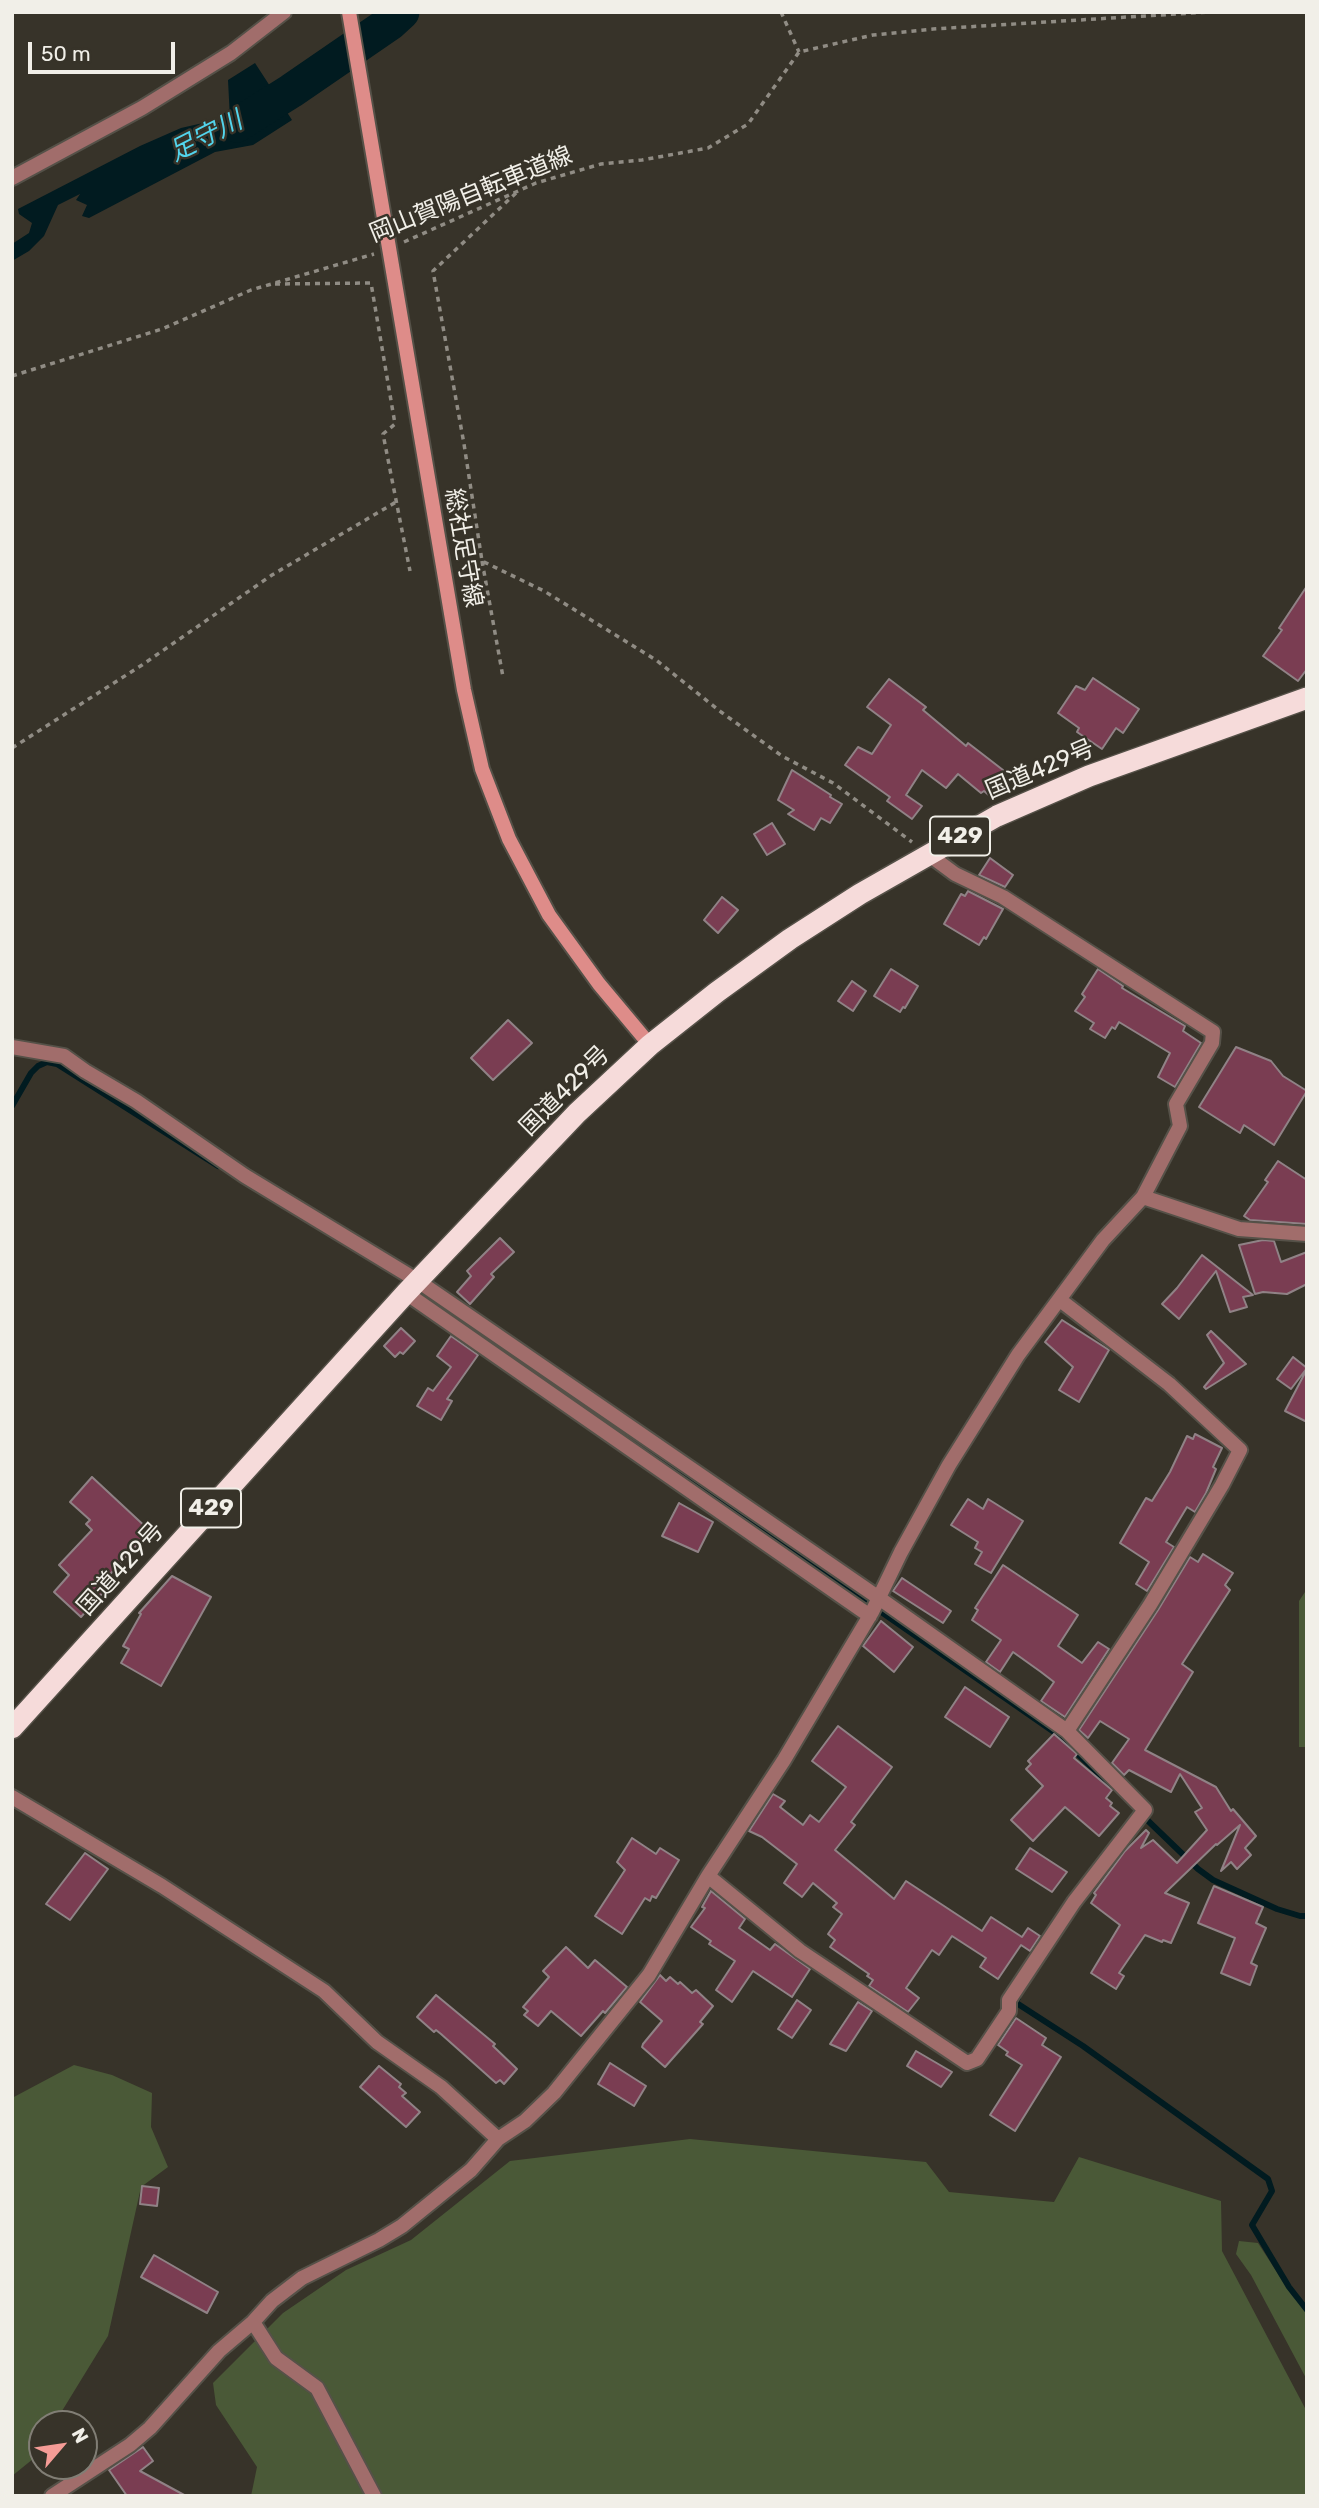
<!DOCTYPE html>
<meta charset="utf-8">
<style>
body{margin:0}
#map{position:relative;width:1319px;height:2508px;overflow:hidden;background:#373329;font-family:Rubik,sans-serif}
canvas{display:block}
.frame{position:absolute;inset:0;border:14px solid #f1efe8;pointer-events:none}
.north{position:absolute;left:28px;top:2410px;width:70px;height:70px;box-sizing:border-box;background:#373329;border:2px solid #817e75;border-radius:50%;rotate:61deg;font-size:19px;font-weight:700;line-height:28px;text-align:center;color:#f1efe8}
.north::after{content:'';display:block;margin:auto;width:24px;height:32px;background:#f59c96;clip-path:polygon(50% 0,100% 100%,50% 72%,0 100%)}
.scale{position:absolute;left:28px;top:42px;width:147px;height:32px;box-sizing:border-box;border:4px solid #f1efe8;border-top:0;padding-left:9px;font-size:21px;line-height:24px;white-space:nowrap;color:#f1efe8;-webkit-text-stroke:5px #373329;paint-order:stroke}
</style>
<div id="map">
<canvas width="1319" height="2508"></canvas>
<div class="frame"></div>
<div class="north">N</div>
<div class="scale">50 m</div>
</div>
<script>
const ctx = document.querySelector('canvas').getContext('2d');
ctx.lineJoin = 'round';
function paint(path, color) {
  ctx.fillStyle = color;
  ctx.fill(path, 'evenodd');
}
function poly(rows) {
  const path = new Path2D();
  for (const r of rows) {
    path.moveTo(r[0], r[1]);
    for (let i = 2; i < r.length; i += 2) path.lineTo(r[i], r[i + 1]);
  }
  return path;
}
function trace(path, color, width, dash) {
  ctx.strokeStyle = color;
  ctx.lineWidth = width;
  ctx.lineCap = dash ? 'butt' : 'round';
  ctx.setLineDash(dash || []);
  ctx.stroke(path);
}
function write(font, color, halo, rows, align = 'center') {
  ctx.font = font + ' Rubik,"Noto Sans JP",sans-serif';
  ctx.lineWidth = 5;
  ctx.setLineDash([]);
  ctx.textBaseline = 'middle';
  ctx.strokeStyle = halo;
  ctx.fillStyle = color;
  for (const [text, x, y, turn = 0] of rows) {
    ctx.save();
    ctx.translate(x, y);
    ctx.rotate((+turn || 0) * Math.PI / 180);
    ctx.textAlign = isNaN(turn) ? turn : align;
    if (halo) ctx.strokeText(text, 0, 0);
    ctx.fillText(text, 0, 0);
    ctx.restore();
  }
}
paint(poly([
 [1307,1589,1307,1747,1299,1747,1299,1601],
 [74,2065,112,2075,152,2093,151,2127,168,2167,141,2187,108,2336,54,2424,42,2424,42,2444,33,2459,12,2476,12,2098],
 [690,2139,926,2162,949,2192,1054,2202,1079,2157,1221,2201,1222,2251,1306,2410,1307,2496,251,2496,257,2467,216,2405,213,2383,283,2313,346,2270,411,2240,510,2161],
 [1239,2241,1258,2243,1280,2277,1307,2313,1307,2380,1251,2275,1236,2254]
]), '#4a5937');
paint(poly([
 [255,63,292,120,253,145,215,152,89,218,82,216,87,205,76,200,80,194,58,205,44,236,29,251,12,261,12,244,29,233,32,223,19,214,18,209,140,146,181,128,203,123,220,123,230,119,228,80]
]), '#011b20');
trace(poly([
 [12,1106,31,1073,38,1066,47,1062,57,1064,218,1166],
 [415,1288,1054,1732,1112,1786],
 [1142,1815,1198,1869,1213,1880,1277,1909,1300,1916,1307,1916],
 [1018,1998,1015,2002,1083,2046,1268,2179,1272,2191,1252,2225,1289,2287,1307,2310]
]), '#011b20', 6);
trace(poly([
 [237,125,291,91,390,23,402,12]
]), '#011b20', 35);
const building = poly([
 [1307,586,1307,669,1298,681,1263,656,1282,630,1279,628,1307,586],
 [1093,678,1139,709,1123,733,1116,728,1102,749,1077,732,1079,728,1058,713,1076,686,1085,690,1093,678],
 [889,679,926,707,923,710,966,746,968,743,1003,770,991,797,984,791,981,793,958,774,946,788,922,770,906,795,922,806,912,819,887,801,890,797,845,765,858,747,872,754,891,725,867,707,889,679],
 [792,770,831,795,830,797,842,804,830,823,821,818,814,830,788,814,794,810,778,800,792,770],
 [772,823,785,844,767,855,754,834,772,823],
 [990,858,1013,875,1005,887,979,875,990,858],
 [968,891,1003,909,986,939,984,937,979,945,944,924,961,894,965,896,968,891],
 [722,897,738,910,718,933,704,920,722,897],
 [891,969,918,986,905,1008,903,1007,900,1012,874,996,891,969],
 [1098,969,1123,986,1122,988,1185,1026,1183,1031,1201,1043,1175,1087,1158,1077,1170,1053,1119,1022,1115,1029,1112,1027,1105,1038,1090,1029,1094,1023,1075,1011,1085,997,1082,994,1098,969],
 [852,981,866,991,853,1011,838,1001,852,981],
 [508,1020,532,1043,493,1080,471,1058,508,1020],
 [1236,1047,1271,1061,1283,1076,1307,1091,1274,1145,1244,1125,1240,1133,1199,1107,1236,1047],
 [1278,1161,1307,1180,1307,1224,1250,1220,1244,1216,1268,1182,1265,1180,1278,1161],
 [500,1238,514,1252,491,1274,494,1277,470,1304,457,1292,471,1276,467,1271,500,1238],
 [1263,1240,1274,1241,1281,1262,1307,1252,1307,1284,1287,1294,1263,1292,1255,1294,1239,1245,1263,1240],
 [1202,1255,1253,1295,1243,1297,1247,1307,1230,1312,1216,1271,1179,1319,1162,1304,1177,1288,1202,1255],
 [1062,1320,1109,1350,1079,1402,1059,1390,1073,1367,1045,1342,1062,1320],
 [401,1328,415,1341,403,1354,400,1352,395,1357,384,1346,401,1328],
 [1211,1331,1246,1364,1206,1389,1204,1387,1224,1363,1207,1335,1211,1331],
 [451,1336,478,1355,447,1399,452,1401,441,1420,417,1406,428,1388,433,1391,451,1367,437,1356,451,1336],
 [1293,1357,1307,1368,1291,1389,1277,1379,1293,1357],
 [1307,1369,1307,1422,1285,1411,1307,1369],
 [1195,1434,1222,1448,1213,1467,1216,1469,1206,1493,1195,1512,1187,1507,1166,1542,1174,1547,1147,1591,1136,1584,1149,1562,1120,1543,1146,1498,1152,1501,1170,1472,1187,1436,1193,1439,1195,1434],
 [92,1477,150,1531,102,1583,107,1588,81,1617,54,1592,69,1575,59,1565,92,1530,86,1524,90,1520,70,1502,92,1477],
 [968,1499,983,1509,988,1499,1023,1521,991,1573,975,1564,982,1552,975,1548,978,1542,951,1525,968,1499],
 [679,1503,713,1522,698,1552,662,1536,679,1503],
 [1203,1554,1233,1573,1225,1585,1230,1590,1182,1664,1193,1672,1145,1750,1216,1787,1231,1811,1233,1809,1256,1836,1245,1848,1251,1855,1237,1869,1231,1862,1221,1871,1240,1825,1217,1845,1216,1844,1165,1893,1189,1903,1171,1943,1163,1940,1162,1942,1145,1935,1119,1973,1124,1976,1116,1989,1091,1973,1120,1925,1091,1903,1096,1895,1094,1893,1125,1851,1146,1830,1149,1833,1141,1848,1153,1840,1177,1863,1207,1830,1195,1812,1202,1808,1180,1774,1171,1792,1129,1770,1124,1775,1112,1763,1129,1739,1100,1721,1088,1738,1079,1730,1158,1610,1190,1557,1198,1562,1203,1554],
 [1003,1565,1078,1615,1058,1646,1082,1663,1098,1642,1109,1649,1065,1717,1041,1701,1054,1682,1041,1672,1013,1652,1000,1672,986,1662,1001,1640,972,1620,978,1610,975,1608,1003,1565],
 [172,1576,211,1597,161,1686,121,1663,129,1649,123,1646,141,1614,139,1613,172,1576],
 [902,1578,951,1611,943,1623,893,1591,902,1578],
 [881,1621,913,1647,894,1672,863,1646,881,1621],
 [965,1687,1009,1717,990,1747,945,1717,965,1687],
 [838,1726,892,1767,851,1822,855,1825,835,1850,894,1899,906,1881,982,1931,991,1917,1022,1937,1028,1928,1040,1936,1030,1951,1021,1945,998,1979,980,1967,986,1958,952,1936,939,1955,932,1950,906,1988,919,1998,908,2012,869,1986,873,1980,867,1976,869,1974,830,1947,835,1940,828,1934,842,1914,833,1907,837,1903,813,1883,802,1897,784,1883,797,1864,762,1837,749,1831,773,1794,785,1801,780,1807,803,1825,810,1815,819,1822,846,1787,812,1761,838,1726],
 [1054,1734,1077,1754,1074,1758,1112,1790,1106,1798,1112,1803,1110,1806,1119,1813,1099,1836,1065,1807,1033,1841,1011,1820,1043,1786,1026,1769,1031,1764,1028,1761,1054,1734],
 [632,1838,656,1854,660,1848,679,1860,656,1898,652,1896,650,1901,645,1898,622,1934,595,1916,625,1870,617,1862,632,1838],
 [1030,1848,1067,1872,1052,1892,1016,1869,1030,1848],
 [85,1853,108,1869,70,1920,46,1904,85,1853],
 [1214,1886,1263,1907,1256,1923,1266,1928,1251,1963,1257,1966,1250,1985,1221,1973,1235,1938,1198,1923,1214,1886],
 [711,1891,745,1919,739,1928,770,1950,775,1944,810,1969,792,1997,753,1971,732,2002,716,1990,735,1961,709,1944,711,1941,691,1927,705,1908,702,1907,711,1891],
 [566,1947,588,1968,595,1960,627,1987,605,2013,603,2011,581,2036,551,2011,538,2026,524,2015,528,2011,523,2007,549,1977,543,1971,566,1947],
 [660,1975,666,1981,670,1977,678,1984,680,1982,692,1993,696,1990,713,2006,700,2022,703,2024,665,2067,642,2047,643,2044,662,2021,640,2002,660,1975],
 [436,1995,495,2044,493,2046,517,2069,504,2084,500,2080,496,2083,441,2034,436,2030,434,2032,417,2017,436,1995],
 [797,2000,811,2010,792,2038,778,2029,797,2000],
 [858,2002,872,2011,846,2051,830,2044,858,2002],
 [1016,2018,1046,2038,1042,2045,1061,2057,1015,2131,990,2115,1022,2065,1006,2055,1008,2052,998,2045,1016,2018],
 [916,2051,952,2072,941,2087,907,2066,916,2051],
 [610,2063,646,2086,634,2106,598,2084,610,2063],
 [379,2066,401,2084,399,2087,406,2093,402,2096,420,2112,406,2127,360,2087,379,2066],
 [142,2186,159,2188,157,2206,140,2204,142,2186],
 [154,2255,218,2292,207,2313,141,2277,154,2255],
 [143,2447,153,2461,140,2471,186,2496,127,2496,109,2470,143,2447]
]);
paint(building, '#7a3d52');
trace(building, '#908286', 2);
const street = poly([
 [12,178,142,108,231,53,284,12],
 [12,1047,64,1056,85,1071,136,1101,245,1176,418,1281,879,1598,1067,1731,1145,1810,1074,1902,1009,2000,1009,2011,977,2059,967,2063,800,1951,708,1876],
 [1143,1197,1239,1229,1307,1234],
 [406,1293,870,1616],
 [1060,1300,1169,1384,1240,1450,1222,1485,1150,1605,1067,1731],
 [12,1797,162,1886,324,1991,377,2042,441,2087,498,2139],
 [253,2322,276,2358,317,2388,374,2496],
 [52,2496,130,2445,150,2428,219,2351,253,2322,272,2301,302,2278,379,2240,402,2226,471,2170,498,2139,525,2121,554,2093,649,1975,708,1876,784,1760,872,1612,901,1552,949,1465,1018,1355,1103,1240,1143,1197,1180,1126,1176,1104,1212,1043,1213,1032,1003,897,955,874,928,854]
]);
const secondary = poly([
 [349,12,464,690,482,769,509,839,549,915,599,984,650,1045]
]);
const highway = poly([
 [12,1728,406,1293,577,1113,650,1045,717,992,790,939,860,894,997,816,1089,776,1307,698]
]);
trace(street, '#555148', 18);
trace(secondary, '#555148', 18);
trace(highway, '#555148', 24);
trace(poly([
 [781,12,799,52],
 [516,193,433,271,464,444,482,561,544,591,656,660,721,712,782,756,833,783,912,842],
 [404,242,536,183,601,164,642,160,708,148,748,124,799,52,873,35,933,29,1209,12],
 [275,284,371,283,395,424,383,434,410,571],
 [12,376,162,329,251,290,374,254],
 [482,561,503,677],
 [12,748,142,665,272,575,396,502]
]), '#908c84', 3.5, [5, 5]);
trace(street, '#a16d6b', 14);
trace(secondary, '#de8c89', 14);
trace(highway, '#f6dbda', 21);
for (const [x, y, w] of [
 [960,836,60],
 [211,1508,60]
]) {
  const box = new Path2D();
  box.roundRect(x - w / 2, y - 19.5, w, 39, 5);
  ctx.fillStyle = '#373329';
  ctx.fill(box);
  trace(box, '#f1efe8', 2);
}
write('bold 23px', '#f1efe8', null, [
 ["429",960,836],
 ["429",211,1508]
]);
write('24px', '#f1efe8', '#373329', [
 ["岡山賀陽自転車道線",471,195,-22],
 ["総社足守線",463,548,80],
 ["国道429号",1040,770,-23],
 ["国道429号",565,1091,-45],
 ["国道429号",121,1569,-48]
]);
write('italic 26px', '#52d5ed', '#373329', [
 ["足守川",206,137,-27]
]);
</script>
